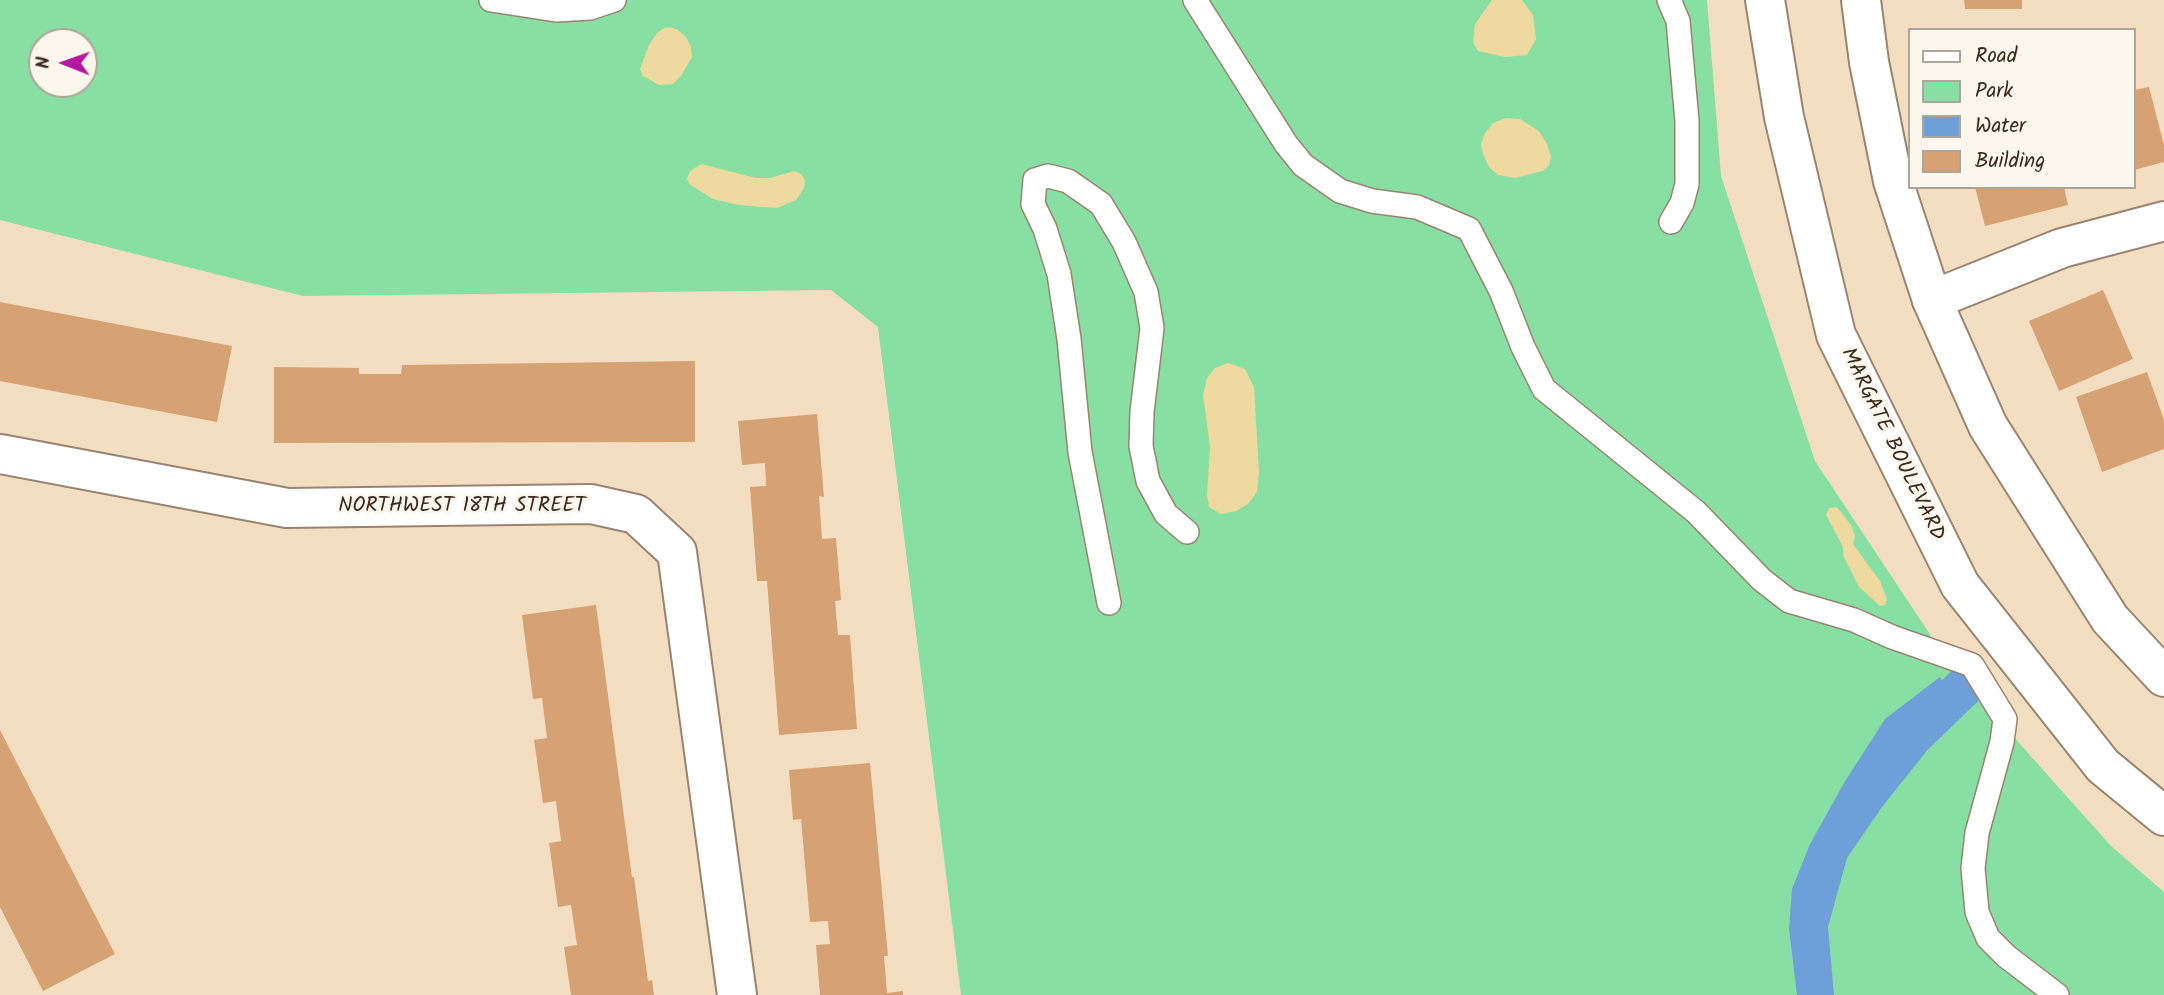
<!DOCTYPE html>
<style>
body{margin:0}
#map{position:relative;width:2164px;height:995px;overflow:hidden;background:#f4dec1;font-family:Kalam,sans-serif}
canvas{display:block}
.legend{position:absolute;left:1908px;top:28px;width:228px;height:161px;box-sizing:border-box;background:#fbf7ec;border:2px solid #aea59a;margin:0;padding:9px 12px;list-style:none;font-size:21px;color:#3b2a1e}
.legend li{display:flex;align-items:center;gap:14px;height:35px}
.legend b{width:35px;border:2px solid #aea59a}
.north{position:absolute;left:28px;top:28px;width:70px;height:70px;box-sizing:border-box;background:#fbf7ec;border:2px solid #aea59a;border-radius:50%;rotate:271deg;font-size:19px;font-weight:700;line-height:28px;text-align:center;color:#3b2a1e}
.north::after{content:'';display:block;margin:auto;width:24px;height:32px;background:#b5179e;clip-path:polygon(50% 0,100% 100%,50% 72%,0 100%)}
</style>
<div id="map">
<canvas width="2164" height="995"></canvas>
<ul class="legend">
<li><b style="height:9px;background:#fff"></b>Road</li>
<li><b style="height:19px;background:#88dfa3"></b>Park</li>
<li><b style="height:19px;background:#6da0d8"></b>Water</li>
<li><b style="height:19px;background:#d6a274"></b>Building</li>
</ul>
<div class="north">N</div>
</div>
<script>
const ctx = document.querySelector('canvas').getContext('2d');
ctx.lineJoin = 'round';
function paint(path, color) {
  ctx.fillStyle = color;
  ctx.fill(path, 'evenodd');
}
function poly(rows) {
  const path = new Path2D();
  for (const r of rows) {
    path.moveTo(r[0], r[1]);
    for (let i = 2; i < r.length; i += 2) path.lineTo(r[i], r[i + 1]);
  }
  return path;
}
function trace(path, color, width, dash) {
  ctx.strokeStyle = color;
  ctx.lineWidth = width;
  ctx.lineCap = dash ? 'butt' : 'round';
  ctx.setLineDash(dash || []);
  ctx.stroke(path);
}
function write(font, color, halo, rows, align = 'center') {
  ctx.font = font + ' Kalam,sans-serif';
  ctx.lineWidth = 6;
  ctx.setLineDash([]);
  ctx.textBaseline = 'middle';
  ctx.strokeStyle = halo;
  ctx.fillStyle = color;
  for (const [text, x, y, turn = 0] of rows) {
    ctx.save();
    ctx.translate(x, y);
    ctx.rotate((+turn || 0) * Math.PI / 180);
    ctx.textAlign = isNaN(turn) ? turn : align;
    if (halo) ctx.strokeText(text, 0, 0);
    ctx.fillText(text, 0, 0);
    ctx.restore();
  }
}
paint(poly([
 [0,0,1707,0,1721,176,1815,461,1953,669,2111,846,2164,892,2164,995,961,995,878,327,831,290,303,296,0,220],
 [42,42,84,42,84,84,42,84]
]), '#88dfa3');
paint(poly([
 [1492,0,1522,0,1533,15,1536,39,1527,55,1505,57,1478,51,1473,42,1475,24],
 [670,27,678,30,686,37,691,47,692,57,681,76,673,84,659,85,643,76,640,69,649,45,657,33,664,28],
 [1506,118,1520,119,1539,131,1547,144,1551,156,1549,165,1543,171,1515,178,1498,175,1489,167,1483,154,1481,144,1485,133,1493,123],
 [701,164,756,178,770,178,794,171,801,174,805,180,804,188,796,200,777,208,738,205,713,199,689,184,687,179,690,171],
 [1228,363,1245,369,1254,387,1259,472,1257,492,1248,504,1236,511,1221,514,1209,507,1207,494,1210,447,1203,395,1207,378,1215,368],
 [1837,507,1851,525,1855,536,1853,544,1880,581,1887,599,1885,605,1880,606,1859,587,1843,555,1843,547,1826,515,1829,508]
]), '#eeda9e');
paint(poly([
 [1940,677,1964,712,1933,743,1882,807,1847,858,1828,927,1834,995,1797,995,1789,929,1792,889,1810,844,1844,783,1885,719]
]), '#6da0d8');
trace(poly([
 [1915,734,1966,685]
]), '#6da0d8', 40);
paint(poly([
 [1964,0,2022,0,2022,9,1965,9],
 [2149,87,2164,145,2164,162,2134,170,2134,90],
 [1975,187,2064,187,2068,205,1985,226],
 [2103,290,2133,359,2059,391,2029,321],
 [0,302,232,346,217,422,0,381],
 [695,361,695,442,274,443,274,367,359,368,359,374,401,374,402,365],
 [2147,372,2164,420,2164,449,2102,472,2076,397],
 [817,414,824,497,819,496,822,539,836,538,841,600,835,601,838,635,850,635,857,729,779,735,767,581,757,581,750,487,766,486,765,463,742,465,738,421],
 [596,605,632,877,634,877,648,981,652,980,654,995,571,995,564,947,577,945,571,905,558,907,549,843,561,841,556,801,543,803,534,740,547,738,542,698,533,699,522,615],
 [0,730,115,954,43,991,0,907],
 [870,763,888,956,884,956,887,993,903,991,903,995,820,995,816,945,830,944,828,921,810,922,801,819,793,820,789,770]
]), '#d6a274');
const service = poly([
 [491,0,556,10,590,8,614,0],
 [1195,0,1286,144,1303,165,1340,191,1372,201,1417,207,1469,229,1501,291,1523,347,1544,389,1696,512,1762,580,1789,601,1854,620,1892,637,1972,665,2005,719,2002,742,1977,833,1973,868,1977,912,1988,938,2006,956,2057,995],
 [1669,0,1678,21,1687,121,1687,184,1682,203,1671,222],
 [1109,603,1080,452,1069,339,1059,274,1045,229,1033,204,1035,180,1048,176,1068,181,1101,204,1124,242,1146,292,1152,328,1142,412,1141,446,1148,481,1166,514,1187,532]
]);
const minor = poly([
 [1932,300,2062,248,2164,221],
 [0,454,287,508,591,504,636,514,677,552,737,995]
]);
const tertiary = poly([
 [1765,0,1784,117,1836,335,1960,585,2103,766,2164,816],
 [1861,0,1869,62,1893,181,1932,300,1988,426,2110,619,2164,677]
]);
trace(service, '#988470', 26);
trace(minor, '#988470', 42);
trace(tertiary, '#988470', 42);
trace(service, '#fff', 23);
trace(minor, '#fff', 38);
trace(tertiary, '#fff', 38);
write('21px', '#3b2a1e', '#fbf7ec', [
 ["MARGATE BOULEVARD",1891,445,64],
 ["NORTHWEST 18TH STREET",462,507]
]);
</script>
